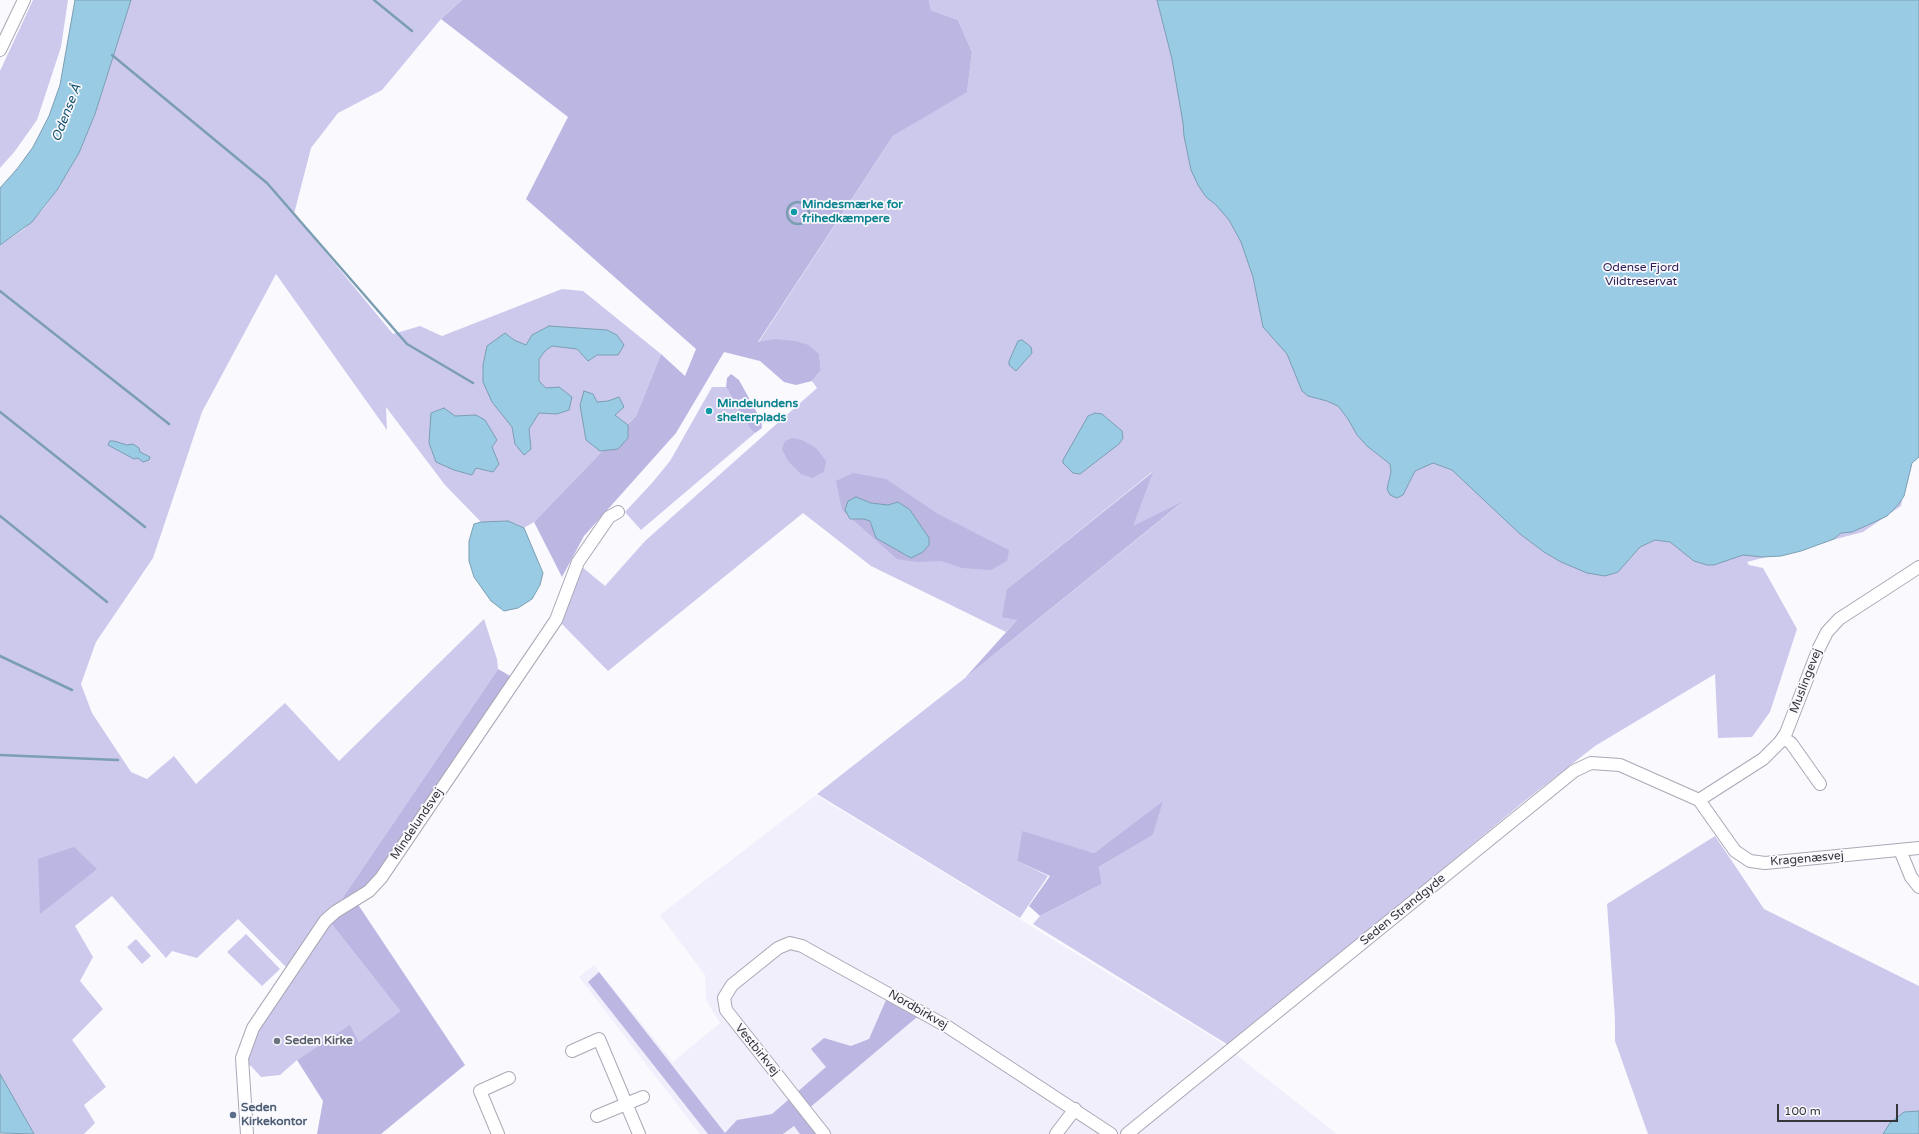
<!DOCTYPE html>
<meta charset="utf-8">
<style>
body{margin:0}
#map{position:relative;width:1919px;height:1134px;overflow:hidden;background:#f9f9fe;font-family:"Varela Round",sans-serif}
canvas{display:block}
.scale{position:absolute;left:1777px;top:1104px;width:121px;height:18px;box-sizing:border-box;border:2px solid #36353b;border-top:0;padding-left:5px;font-size:12px;line-height:14px;white-space:nowrap;color:#36353b;-webkit-text-stroke:3px #f9f9fe;paint-order:stroke}
</style>
<div id="map">
<canvas width="1919" height="1134"></canvas>
<div class="scale">100 m</div>
</div>
<script>
const ctx = document.querySelector('canvas').getContext('2d');
ctx.lineJoin = 'round';
function paint(path, color) {
  ctx.fillStyle = color;
  ctx.fill(path, 'evenodd');
}
function poly(rows) {
  const path = new Path2D();
  for (const r of rows) {
    if (r.length === 3) {
      path.moveTo(r[0] + r[2], r[1]);
      path.arc(r[0], r[1], r[2], 0, 2 * Math.PI);
      continue;
    }
    path.moveTo(r[0], r[1]);
    for (let i = 2; i < r.length; i += 2) path.lineTo(r[i], r[i + 1]);
  }
  return path;
}
function trace(path, color, width, dash) {
  ctx.strokeStyle = color;
  ctx.lineWidth = width;
  ctx.lineCap = dash ? 'butt' : 'round';
  ctx.setLineDash(dash || []);
  ctx.stroke(path);
}
function write(font, color, halo, rows, align = 'center') {
  ctx.font = font + ' "Varela Round",sans-serif';
  ctx.lineWidth = 3.5;
  ctx.setLineDash([]);
  ctx.textBaseline = 'middle';
  ctx.strokeStyle = halo;
  ctx.fillStyle = color;
  for (const [text, x, y, turn = 0] of rows) {
    ctx.save();
    ctx.translate(x, y);
    ctx.rotate((+turn || 0) * Math.PI / 180);
    ctx.textAlign = isNaN(turn) ? turn : align;
    if (halo) ctx.strokeText(text, 0, 0);
    ctx.fillText(text, 0, 0);
    ctx.restore();
  }
}
paint(poly([
 [816,795,1216,1039,1337,1134,700,1134,579,977,594,965,673,1062,720,1023,706,1000,705,975,660,915]
]), '#f1effc');
paint(poly([
 [33,0,68,0,61,47,37,120,15,151,0,168,0,71],
 [131,0,462,0,441,19,382,90,338,113,311,148,294,214,393,334,420,326,442,336,562,289,583,291,661,354,636,416,534,522,524,528,508,521,481,522,445,485,386,407,387,430,276,274,202,412,153,558,96,642,81,684,92,713,131,772,147,779,174,756,196,784,285,703,339,761,484,619,497,659,498,669,341,900,287,968,238,919,197,958,172,951,166,958,112,896,75,926,93,957,80,981,103,1009,72,1040,106,1087,84,1105,95,1123,84,1134,34,1134,0,1074,0,245,24,229,44,208,57,190,79,153,95,114],
 [929,0,1157,0,1159,5,1919,0,1910,463,1901,506,1863,532,1747,562,1749,565,1763,568,1797,629,1770,712,1752,737,1718,738,1715,674,1595,746,1522,803,1230,1046,1033,924,1040,916,1102,884,1099,867,1153,835,1162,802,1094,853,1022,832,1017,861,1048,876,1020,918,817,794,965,678,1182,503,1132,527,1152,472,1007,589,1017,620,1006,632,871,566,803,513,608,671,559,621,581,566,605,586,645,541,817,388,812,381,821,370,819,355,809,345,758,343,893,136,967,91,972,52,958,20,931,10],
 [712,387,726,387,751,430,755,433,641,530,625,512,652,483,670,461],
 [1715,836,1764,909,1919,986,1919,1134,1648,1134,1615,1041,1615,1019,1607,904],
 [330,922,400,1011,359,1042,350,1026,297,1060,280,1075,261,1077,251,1066,245,1064,260,1025],
 [246,934,280,969,262,986,227,952],
 [136,939,151,956,142,964,127,947]
]), '#cdc9ed');
paint(poly([
 [462,0,929,0,931,10,958,20,972,52,967,92,893,136,758,342,775,339,795,341,809,345,819,354,821,370,812,381,796,385,784,382,760,361,724,352,676,433,584,536,562,577,534,522,636,416,661,354,685,376,696,349,526,199,568,117,441,19],
 [731,374,739,380,761,420,762,428,755,433,751,430,726,387,727,378],
 [792,438,802,440,816,448,826,461,824,472,812,478,801,474,788,461,782,449,785,441],
 [1153,472,1133,526,1184,501,965,678,1017,620,1002,617,1007,589],
 [853,473,886,479,938,514,1009,550,1007,561,991,570,962,568,941,561,917,562,897,559,842,510,836,481],
 [498,669,512,677,370,884,341,900],
 [1163,801,1153,835,1099,867,1102,884,1040,916,1029,906,1050,876,1017,861,1022,831,1094,853],
 [74,847,97,869,40,914,38,859],
 [357,903,465,1065,381,1134,317,1134,323,1101,297,1060,350,1025,359,1042,400,1011,330,922],
 [599,972,725,1133,737,1120,772,1114,826,1067,811,1049,824,1038,851,1046,869,1039,886,1000,917,1017,801,1115,816,1134,800,1134,794,1126,783,1134,708,1134,588,982]
]), '#bcb6e3');
const water = poly([
 [75,0,131,0,95,114,79,153,57,190,32,222,0,245,0,188,17,169,33,147,49,116,60,85,75,0],
 [1157,0,1919,0,1919,457,1912,463,1904,496,1898,505,1887,516,1868,525,1852,532,1841,533,1834,539,1801,551,1781,556,1762,557,1743,555,1714,565,1707,565,1694,561,1670,542,1655,540,1640,547,1618,572,1605,576,1587,573,1561,562,1544,552,1520,534,1452,470,1433,463,1415,471,1403,495,1397,498,1390,495,1387,489,1391,472,1390,464,1367,446,1357,435,1348,419,1338,406,1327,401,1308,396,1302,391,1287,354,1263,327,1253,277,1241,242,1229,220,1216,205,1206,197,1198,185,1191,170,1184,136,1183,123,1172,59,1157,0],
 [549,326,607,330,617,335,624,345,618,355,597,355,588,361,577,349,552,346,545,351,539,359,539,381,546,388,559,387,572,397,569,410,557,414,539,413,529,429,531,449,524,455,515,444,512,427,492,402,483,382,483,365,487,346,505,333,514,340,526,345,532,335,549,326],
 [1022,340,1031,347,1032,353,1016,371,1009,365,1009,361,1018,341,1022,340],
 [584,391,593,394,597,402,608,401,619,397,624,407,615,415,628,425,628,438,618,449,600,451,586,440,580,405,584,391],
 [444,408,455,416,476,415,485,420,497,440,492,447,499,464,493,472,476,468,472,475,454,470,436,462,429,443,431,413,444,408],
 [1095,413,1102,414,1122,431,1123,438,1119,444,1080,474,1073,473,1063,463,1063,460,1088,416,1095,413],
 [110,441,114,441,127,445,133,444,139,448,140,452,150,457,149,460,143,462,138,458,134,459,108,445,110,441],
 [856,497,871,503,888,505,898,502,910,510,929,538,929,545,923,552,911,558,876,538,870,521,864,519,850,519,845,510,848,501,856,497],
 [508,521,524,528,543,573,540,585,532,599,518,608,504,611,491,601,474,577,469,561,469,541,474,524,481,522,508,521],
 [0,1074,33,1132,34,1134,0,1133,0,1074],
 [1919,1111,1919,1134,1883,1134,1890,1123,1904,1112,1919,1111]
]);
paint(water, '#99cbe5');
trace(water, '#7b9eb2', 1);
trace(poly([
 [374,0,412,31],
 [112,55,267,183,407,344,473,383],
 [798,213,11],
 [0,291,169,424],
 [0,412,145,527],
 [0,516,107,602],
 [0,656,72,690],
 [0,755,118,760]
]), '#7b9eb2', 2.5);
const minor = poly([
 [0,50,24,0],
 [1783,738,1791,743,1820,784],
 [1699,800,1763,759,1780,742,1786,733,1819,648,1827,632,1839,619,1919,567],
 [1699,800,1735,851,1750,861,1765,863,1919,848],
 [1900,850,1911,877,1919,887],
 [572,1051,599,1039,639,1134],
 [597,1116,643,1097],
 [247,1134,242,1058,253,1028,325,921,335,912,369,891,381,878,556,620,578,562,609,517,618,512],
 [498,1134,480,1091,509,1078],
 [824,1134,726,1010,724,998,732,985,778,948,790,943,802,946,948,1027,1111,1134],
 [1056,1134,1075,1109],
 [1127,1134,1574,771,1591,763,1620,765,1699,800]
]);
trace(minor, '#aaa8b6', 14);
trace(minor, '#fff', 12);
for (const [x, y, r, color] of [
 [794,212,4,"#0f9aa8"],
 [709,411,4,"#0f9aa8"],
 [277,1041,4,"#6b7280"],
 [233,1115,4,"#5c6f8a"]
]) {
  const dot = new Path2D();
  dot.arc(x, y, r, 0, 2 * Math.PI);
  ctx.fillStyle = color;
  ctx.fill(dot);
  trace(dot, '#f9f9fe', 1.5);
}
write('bold 12px', '#0d838f', '#f9f9fe', [
 ["Mindesmærke for",802,205],
 ["frihedkæmpere",802,219],
 ["Mindelundens",717,404],
 ["shelterplads",717,418]
], 'left');
write('12px', '#2c1e54', '#f9f9fe', [
 ["Odense Fjord",1641,268],
 ["Vildtreservat",1641,282]
]);
write('12px', '#36353b', '#f9f9fe', [
 ["Muslingevej",1806,681,-69],
 ["Mindelundsvej",417,824,-56],
 ["Kragenæsvej",1807,859,-5],
 ["Seden Strandgyde",1403,910,-39],
 ["Nordbirkvej",918,1010,30],
 ["Vestbirkvej",757,1050,51]
]);
write('bold 12px', '#5b616d', '#f9f9fe', [
 ["Seden Kirke",285,1041]
], 'left');
write('bold 12px', '#4e5e75', '#f9f9fe', [
 ["Seden",241,1108],
 ["Kirkekontor",241,1122]
], 'left');
write('italic 13px', '#16556f', '#f9f9fe', [
 ["Odense Å",67,113,-69]
]);
</script>
